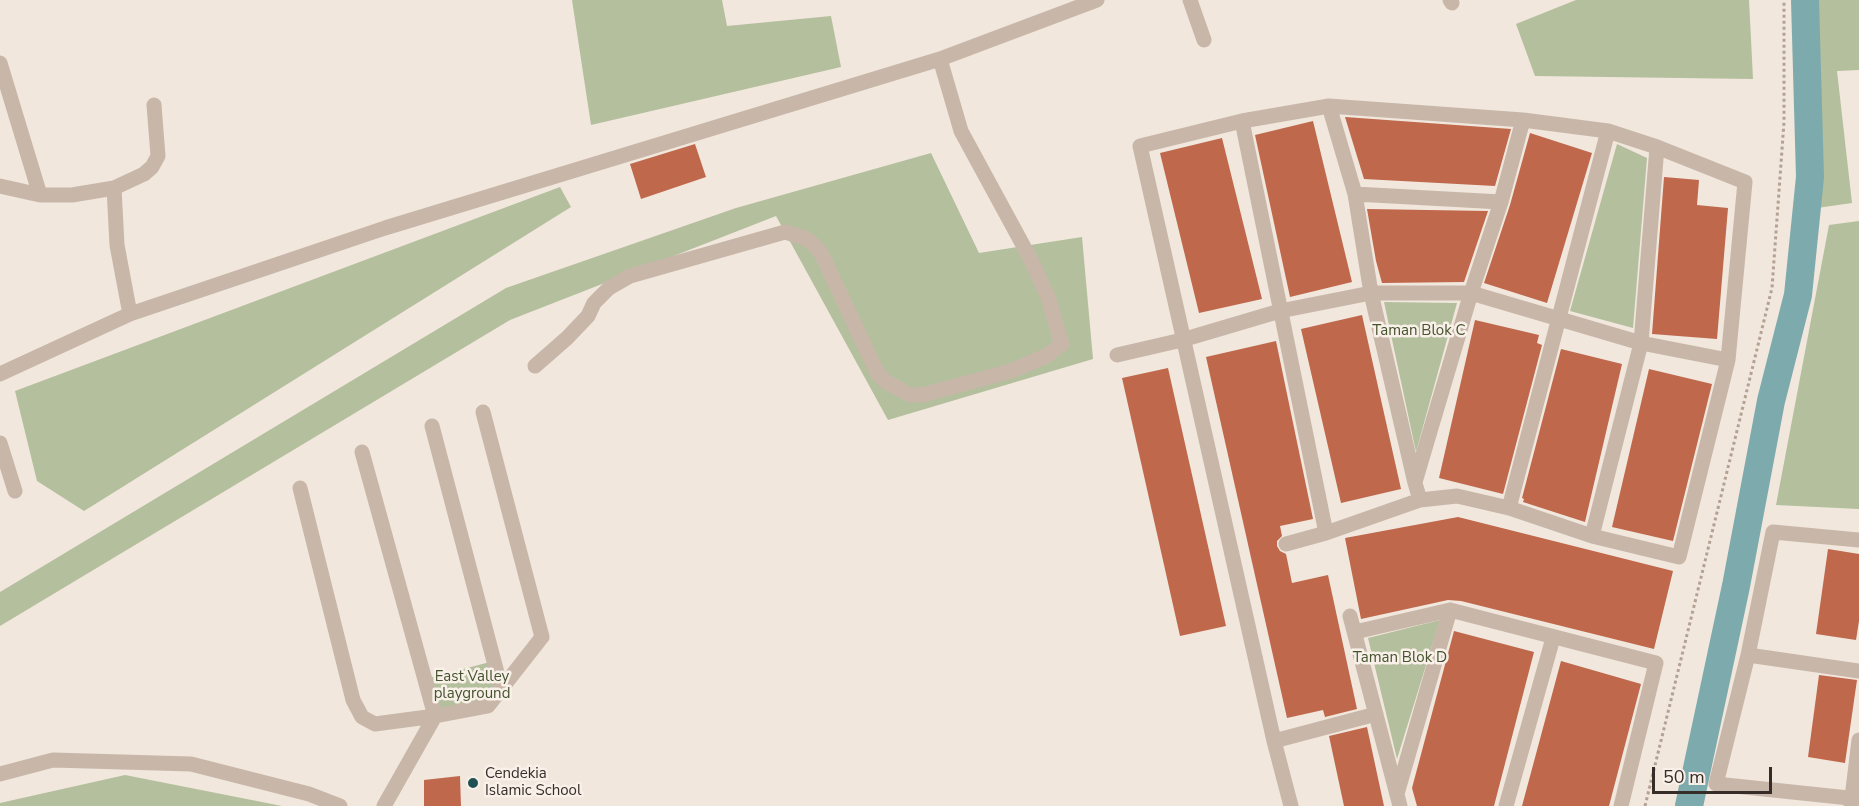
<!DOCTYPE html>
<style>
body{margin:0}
#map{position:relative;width:1859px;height:806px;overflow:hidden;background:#f1e7dd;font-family:"Nunito Sans",sans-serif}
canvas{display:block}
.scale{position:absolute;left:1652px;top:767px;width:120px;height:27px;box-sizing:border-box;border:3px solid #362d29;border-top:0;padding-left:8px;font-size:18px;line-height:21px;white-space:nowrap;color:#362d29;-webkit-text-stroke:4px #f9f1e9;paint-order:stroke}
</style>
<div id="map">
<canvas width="1859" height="806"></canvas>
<div class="scale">50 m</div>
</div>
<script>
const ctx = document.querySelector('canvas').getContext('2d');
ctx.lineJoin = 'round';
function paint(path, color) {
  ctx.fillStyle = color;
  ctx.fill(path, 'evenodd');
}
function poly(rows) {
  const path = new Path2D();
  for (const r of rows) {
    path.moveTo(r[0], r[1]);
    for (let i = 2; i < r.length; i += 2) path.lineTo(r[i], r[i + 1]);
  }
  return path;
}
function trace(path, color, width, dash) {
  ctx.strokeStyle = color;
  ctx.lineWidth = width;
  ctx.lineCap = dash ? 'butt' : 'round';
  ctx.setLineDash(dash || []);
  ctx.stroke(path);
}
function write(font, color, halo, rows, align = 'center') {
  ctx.font = font + ' "Nunito Sans",sans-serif';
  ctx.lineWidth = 5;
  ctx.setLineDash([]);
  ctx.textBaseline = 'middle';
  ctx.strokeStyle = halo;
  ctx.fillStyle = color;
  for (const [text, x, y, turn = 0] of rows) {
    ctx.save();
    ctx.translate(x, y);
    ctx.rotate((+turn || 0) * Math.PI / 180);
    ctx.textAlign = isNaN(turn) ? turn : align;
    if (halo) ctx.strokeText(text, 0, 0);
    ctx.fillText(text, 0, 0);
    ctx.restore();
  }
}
paint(poly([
 [572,0,722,0,727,26,831,16,841,67,591,125],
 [1576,0,1749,0,1753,79,1535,76,1516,24],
 [1815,0,1859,0,1859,70,1837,71,1852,203,1817,208],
 [1617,144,1647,158,1633,328,1570,311],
 [931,153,979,253,1082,237,1093,359,888,420,776,216,510,320,0,626,0,592,506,288,736,208],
 [560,187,571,207,84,511,37,481,15,391],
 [1859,221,1859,509,1776,505,1829,225],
 [1384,302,1457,303,1416,452],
 [1440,620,1397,759,1368,638],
 [490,662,496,687,485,701,438,712,429,678],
 [125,775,282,806,0,806,0,803]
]), '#b4bf9d');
trace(poly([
 [1689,806,1736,586,1771,401,1798,295,1810,177,1805,0]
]), '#7daaac', 28);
paint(poly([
 [1345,117,1511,129,1495,186,1364,179],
 [1313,121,1352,282,1290,297,1255,135],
 [1530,133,1592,153,1547,303,1484,283,1510,205],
 [1222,138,1262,299,1199,313,1160,153],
 [695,144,706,177,641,199,630,164],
 [1664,177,1699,180,1697,205,1728,208,1717,339,1652,334],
 [1367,209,1488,211,1464,282,1382,283,1376,261],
 [1362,315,1401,489,1341,503,1301,329],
 [1475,320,1539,335,1537,343,1542,345,1503,494,1439,478],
 [1276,341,1313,519,1280,526,1282,536,1277,541,1277,546,1280,551,1286,554,1292,583,1328,575,1357,709,1325,717,1323,710,1287,718,1206,357],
 [1561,349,1622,364,1585,522,1523,502,1524,499,1522,498],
 [1168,368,1226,626,1180,636,1122,378],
 [1649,369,1712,384,1673,541,1612,527],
 [1458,517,1673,571,1654,649,1461,601,1448,600,1361,619,1345,538],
 [1828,549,1859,554,1859,621,1856,640,1816,634],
 [1454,631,1534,652,1494,806,1417,806,1412,788],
 [1561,661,1641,684,1609,806,1522,806],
 [1819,675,1857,680,1845,763,1808,757],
 [1367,727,1384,806,1344,806,1329,736],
 [460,776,461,806,424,806,424,780]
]), '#bf684c');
trace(poly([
 [1645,806,1772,288,1784,122,1784,0]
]), '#b4a193', 3, [3, 3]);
trace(poly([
 [1190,0,1204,40],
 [1450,0,1452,3],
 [0,63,40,195],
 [1329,106,1355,194,1371,293,1415,483,1420,500],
 [1242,121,1326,533],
 [0,186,40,195,72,195,114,188,144,174,152,167,158,156,154,105],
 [114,188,117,245,130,314],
 [1355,194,1501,202],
 [1117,355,1182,340,1280,311,1371,293,1471,293,1641,343,1728,360],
 [535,366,567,338,588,316,594,303,609,288,630,276,785,232,805,238,814,245,821,253,877,372,885,381,910,395,922,395,1011,371,1046,356,1062,344,1048,297,1030,258,961,131,940,59],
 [0,374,130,314,385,228,940,59,1097,0],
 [432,426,501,688],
 [0,443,15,491],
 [1415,482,1471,293,1501,202,1523,120],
 [300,488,353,700,362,717,375,724,435,716,362,452],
 [1509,508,1608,131],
 [1592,536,1641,343,1657,147],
 [1859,540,1773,532,1748,655,1716,784,1859,799],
 [1286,544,1326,533,1420,500,1457,496,1509,508,1592,536,1679,557,1728,360,1745,182,1657,147,1608,131,1523,120,1329,106,1242,121,1140,146,1274,741,1291,806],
 [1350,616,1400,806],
 [1355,632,1450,610,1656,663,1621,806],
 [1748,655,1859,671],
 [1274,741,1376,714],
 [0,774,53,760,191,764,309,794,340,806],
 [1397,794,1450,610],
 [384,806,435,716,488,706,542,637,483,412],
 [1506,806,1553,638],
 [1851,806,1859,740]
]), '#c8b7a9', 15);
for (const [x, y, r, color] of [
 [473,783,6,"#205155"]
]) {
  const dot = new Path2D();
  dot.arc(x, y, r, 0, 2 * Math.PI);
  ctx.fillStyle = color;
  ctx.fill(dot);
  trace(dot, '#f9f1e9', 2);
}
write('15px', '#45532e', '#f9f1e9', [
 ["Taman Blok C",1419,331],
 ["Taman Blok D",1400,658],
 ["East Valley",472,677],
 ["playground",472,694]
]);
write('15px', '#362d29', '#f9f1e9', [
 ["Cendekia",485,774],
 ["Islamic School",485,791]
], 'left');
</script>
